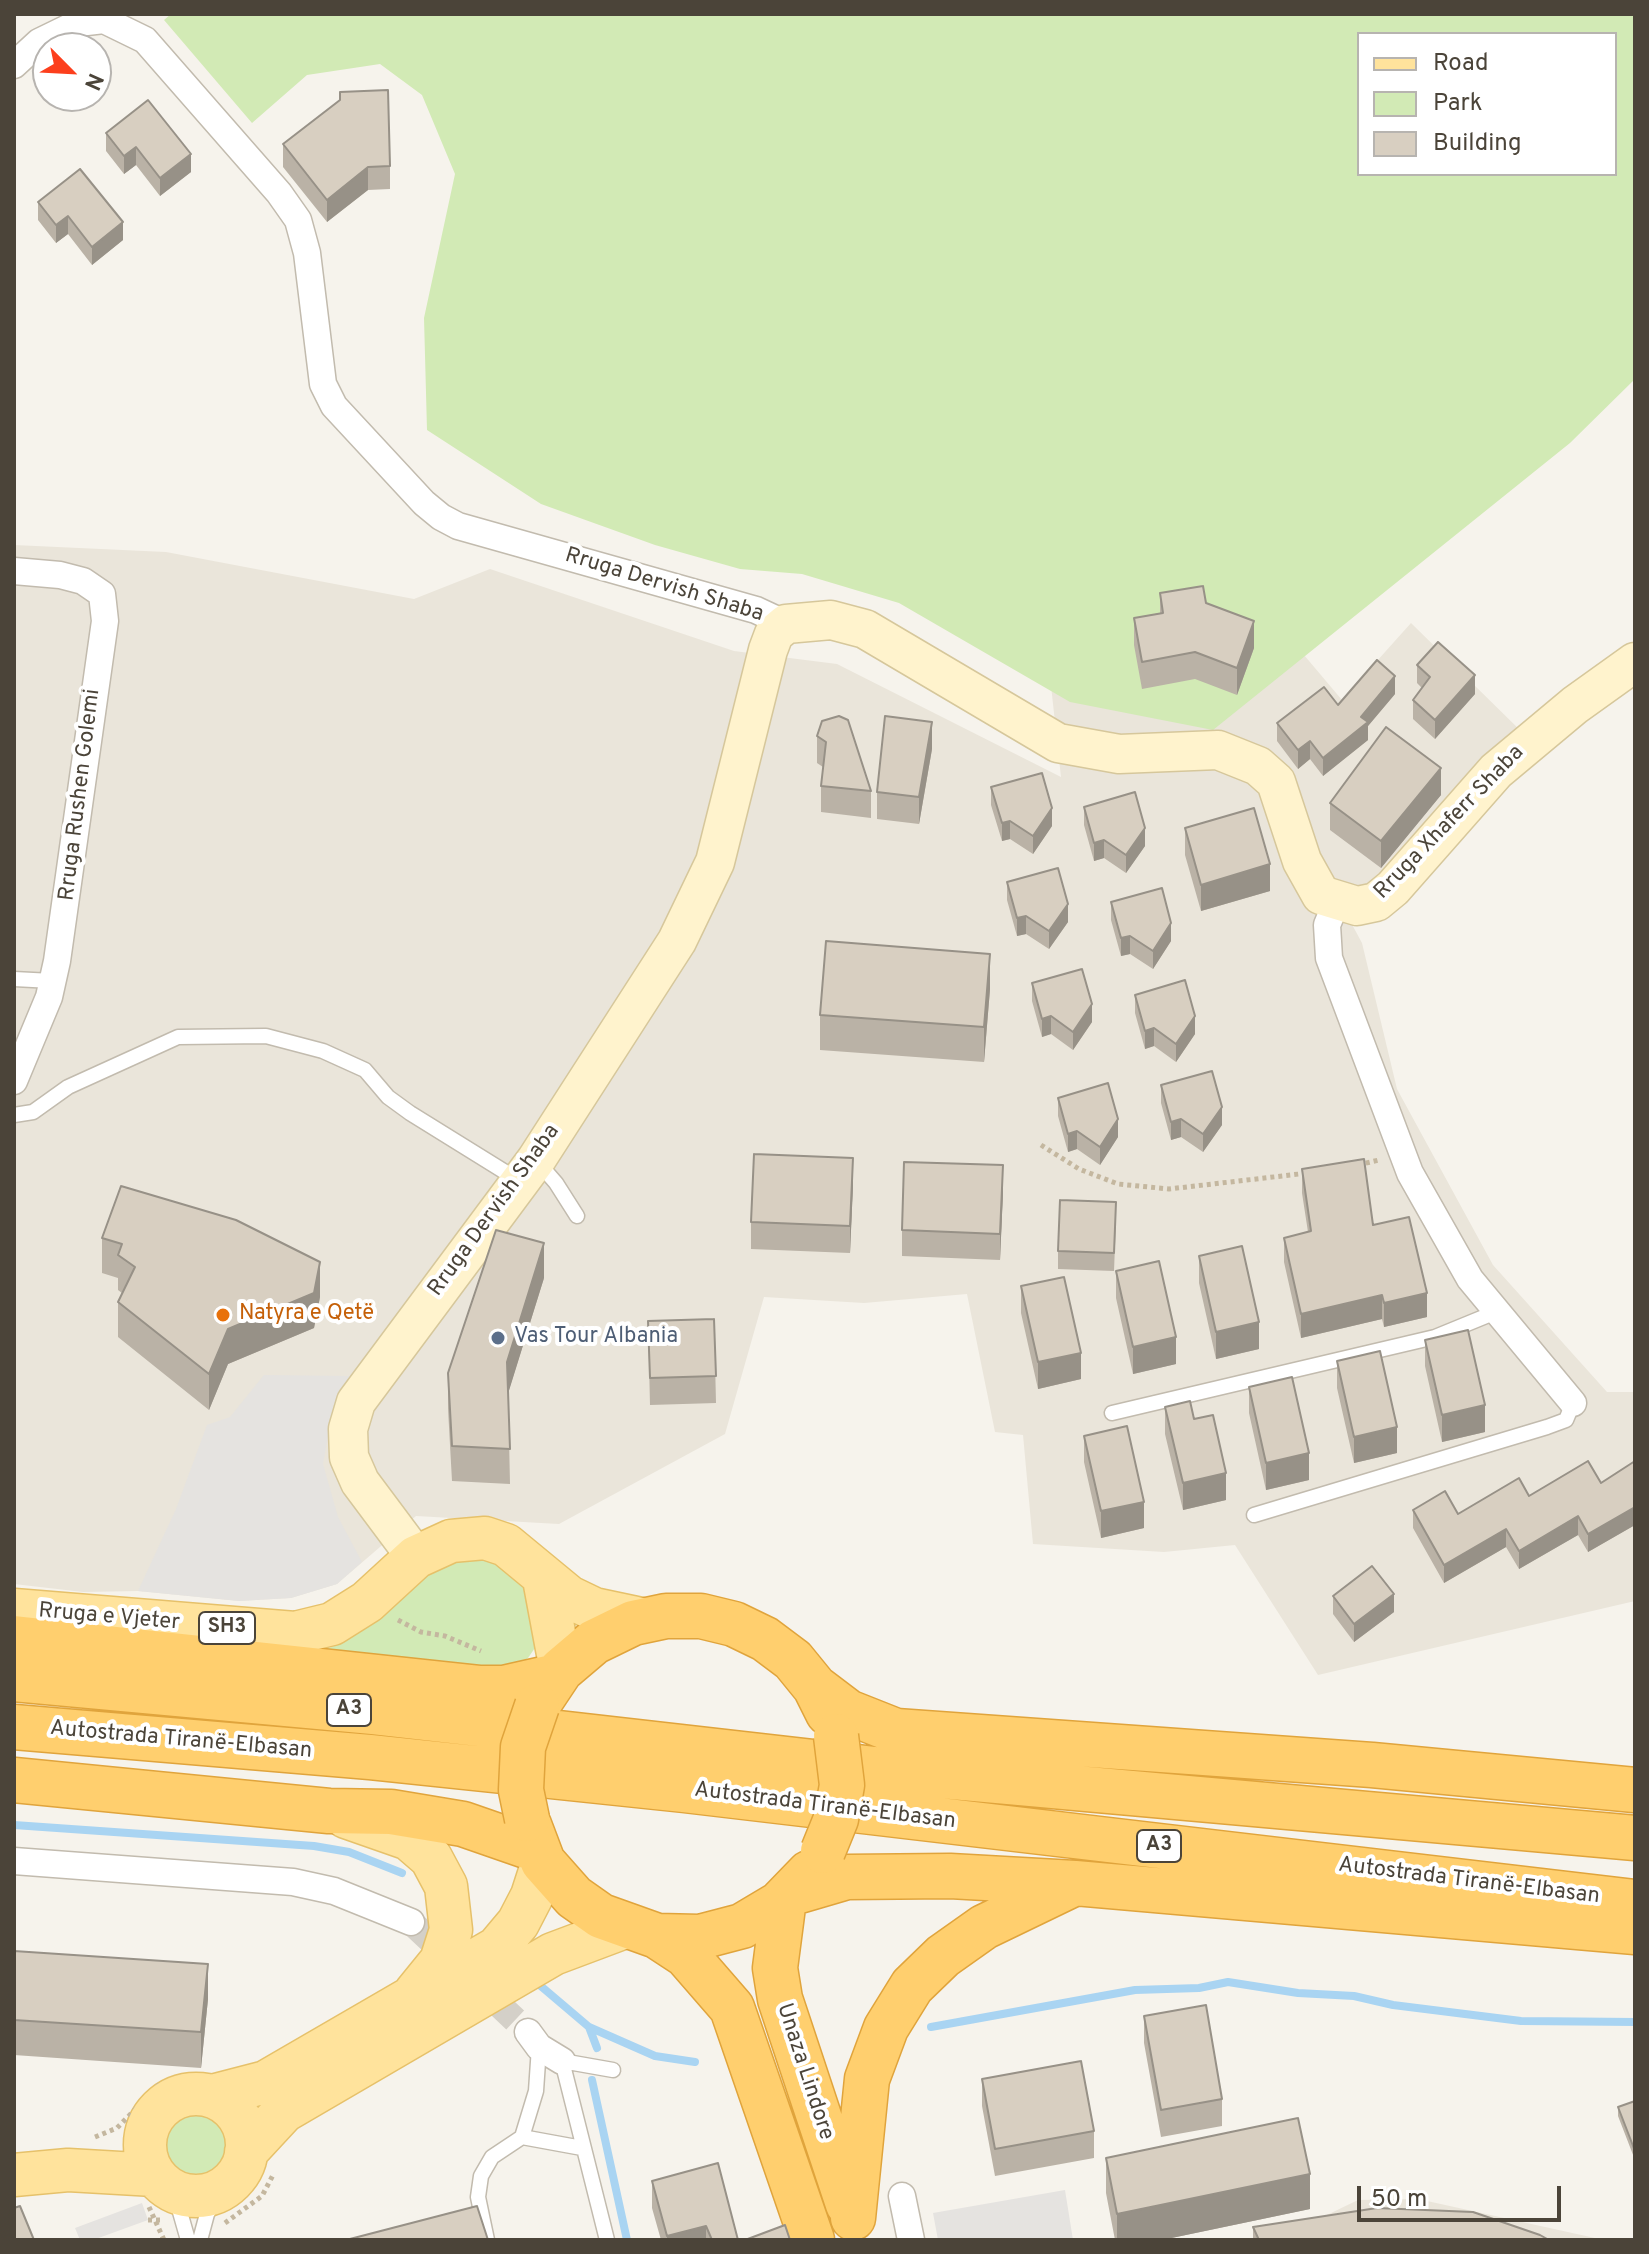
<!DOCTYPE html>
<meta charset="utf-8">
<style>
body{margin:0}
#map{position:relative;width:1649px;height:2254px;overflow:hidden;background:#f6f3ec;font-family:Overpass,sans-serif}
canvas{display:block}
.frame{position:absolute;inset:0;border:16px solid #4b4439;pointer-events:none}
.legend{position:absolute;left:1357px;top:32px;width:260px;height:144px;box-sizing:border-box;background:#fff;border:2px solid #b7b4b0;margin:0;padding:10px 14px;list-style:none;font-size:24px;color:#4b4439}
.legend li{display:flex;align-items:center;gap:16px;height:40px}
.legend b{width:40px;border:2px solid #b7b4b0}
.north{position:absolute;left:32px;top:32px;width:80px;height:80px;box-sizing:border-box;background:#fff;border:2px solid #b7b4b0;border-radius:50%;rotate:114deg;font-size:22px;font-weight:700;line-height:32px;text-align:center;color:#4b4439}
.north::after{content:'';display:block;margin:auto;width:28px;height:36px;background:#fc3f1d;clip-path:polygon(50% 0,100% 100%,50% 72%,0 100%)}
.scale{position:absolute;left:1357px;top:2186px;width:204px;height:36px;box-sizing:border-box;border:4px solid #4b4439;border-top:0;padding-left:10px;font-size:24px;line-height:28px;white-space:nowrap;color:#4b4439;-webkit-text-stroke:6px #fff;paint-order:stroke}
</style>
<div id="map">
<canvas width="1649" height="2254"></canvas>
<div class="frame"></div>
<ul class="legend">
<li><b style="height:10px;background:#ffe39c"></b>Road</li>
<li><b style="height:22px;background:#d2eab5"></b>Park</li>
<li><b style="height:22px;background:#d8cfc1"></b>Building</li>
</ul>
<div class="north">N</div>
<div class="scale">50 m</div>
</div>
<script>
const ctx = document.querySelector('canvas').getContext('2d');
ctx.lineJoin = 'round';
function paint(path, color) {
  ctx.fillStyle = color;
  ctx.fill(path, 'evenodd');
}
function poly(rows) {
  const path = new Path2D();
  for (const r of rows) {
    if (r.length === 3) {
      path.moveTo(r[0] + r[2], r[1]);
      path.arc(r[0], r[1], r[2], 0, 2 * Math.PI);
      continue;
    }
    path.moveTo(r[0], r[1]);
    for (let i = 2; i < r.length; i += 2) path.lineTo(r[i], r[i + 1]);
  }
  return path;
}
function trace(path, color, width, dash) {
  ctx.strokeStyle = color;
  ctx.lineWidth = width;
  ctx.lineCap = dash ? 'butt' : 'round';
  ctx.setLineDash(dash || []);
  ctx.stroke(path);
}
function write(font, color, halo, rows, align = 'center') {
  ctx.font = font + ' Overpass,sans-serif';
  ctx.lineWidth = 8;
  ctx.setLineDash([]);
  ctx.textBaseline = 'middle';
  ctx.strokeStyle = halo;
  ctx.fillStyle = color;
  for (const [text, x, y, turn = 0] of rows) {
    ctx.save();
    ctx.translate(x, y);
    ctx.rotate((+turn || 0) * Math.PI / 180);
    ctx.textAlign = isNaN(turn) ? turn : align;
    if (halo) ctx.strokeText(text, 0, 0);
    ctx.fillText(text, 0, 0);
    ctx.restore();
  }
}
paint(poly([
 [1032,512,1206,539,1342,700,1411,623,1526,736,1348,917,1362,943,1397,1089,1493,1265,1607,1392,1635,1392,1635,1601,1318,1675,1235,1545,1164,1552,1033,1544,1023,1435,995,1432,967,1294,864,1303,764,1297,725,1434,559,1524,416,1516,337,1584,291,1598,239,1601,138,1591,83,1592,14,1584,14,545,166,552,414,599,490,569,734,651,837,664,1061,777],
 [1418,2199,1604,2240,1275,2240,1358,2200]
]), '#eae5da');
paint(poly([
 [171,14,1635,14,1635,379,1570,443,1213,730,1070,702,899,603,802,574,740,569,655,545,541,504,427,430,424,318,455,174,422,95,380,64,307,75,252,123,164,20],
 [1359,34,1615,34,1615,174,1359,174],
 [453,1554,496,1557,529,1591,539,1642,528,1658,511,1669,296,1655,332,1647,364,1629,394,1606,431,1568],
 [195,2143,35]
]), '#d2eab5');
paint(poly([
 [264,1375,350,1376,330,1424,323,1464,338,1517,362,1562,337,1584,291,1598,239,1601,138,1591,176,1509,207,1425,230,1417],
 [1065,2190,1073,2240,938,2240,933,2213],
 [142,2203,148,2220,93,2240,80,2240,75,2228]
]), '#e5e3e0');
trace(poly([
 [14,1825,314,1846,349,1852,402,1873],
 [536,1982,589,2027,655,2056,695,2062],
 [589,2027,597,2048],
 [931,2027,1135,1990,1199,1988,1228,1982,1298,1993,1354,1996,1393,2005,1521,2021,1635,2022],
 [592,2080,627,2240]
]), '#a9d4f2', 8);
trace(poly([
 [411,1922,528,2032]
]), '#d4d0c8', 26, [26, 13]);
const lane = poly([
 [14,979,52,981],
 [14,1115,33,1112,68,1087,178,1037,266,1036,323,1051,365,1070,388,1097,410,1113,518,1180],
 [536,1160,556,1183,577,1216],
 [1112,1413,1435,1337,1496,1312],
 [1254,1515,1547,1427,1566,1420,1573,1403],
 [522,2137,582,2148],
 [174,2191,188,2240],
 [200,2240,207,2214,222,2189],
 [487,2240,478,2197,481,2176,492,2157,522,2137,536,2091,539,2047],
 [607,2240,562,2061,613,2070]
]);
const street = poly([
 [14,65,39,42,78,23,104,20,145,40,279,193,298,220,307,253,323,384,334,406,424,503,441,517,458,526,756,610,786,624],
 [14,571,60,575,83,581,102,594,105,621,57,961,49,997,14,1081],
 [1336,903,1327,925,1329,958,1410,1173,1470,1279,1573,1403],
 [14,1861,293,1882,334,1891,411,1922],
 [528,2032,539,2047,562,2061],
 [902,2196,911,2240]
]);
const secondary = poly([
 [416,1557,360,1482,349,1457,348,1429,356,1402,536,1160,677,941,715,862,768,650,774,634,786,624,831,620,865,629,1058,743,1119,754,1218,750,1258,766,1276,782,1302,861,1321,895,1357,906,1376,902,1393,888,1496,771,1575,705,1635,662]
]);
const primary = poly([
 [544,1579,561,1670],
 [14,1610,295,1633,332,1624,367,1602,416,1557,451,1541,485,1538,506,1545,569,1597,594,1609,646,1620],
 [346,1817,409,1839,431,1858,446,1886,451,1930,441,1961,415,1993],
 [196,2145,51],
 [212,2096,266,2082,497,1948,518,1923,532,1896,543,1862],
 [246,2152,284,2111,553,1954,625,1927],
 [14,2175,68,2170,154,2175]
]);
const highway = poly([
 [14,1638,481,1688,504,1688,557,1676],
 [14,1679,373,1712,919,1774,1635,1838],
 [815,1687,848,1712,896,1731,1372,1765,1635,1790],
 [541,1700,561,1670,594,1642,633,1623,666,1616,701,1616,734,1624,765,1639,793,1660,815,1687,828,1713],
 [14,1727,370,1757,684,1790,1635,1902],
 [14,1780,329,1811,391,1812,463,1824,538,1850],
 [529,1825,543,1862,574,1897,601,1916,657,1936,700,1937,742,1926,779,1904,809,1873],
 [789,1894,847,1877,950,1876,1075,1883,1635,1932],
 [784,1899,775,1968,780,1999,848,2204],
 [657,1936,686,1955,732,2008,812,2240],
 [853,2218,867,2079,886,2028,912,1986,943,1956,984,1927,1071,1885]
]);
trace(lane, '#c2bbae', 17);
trace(street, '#c2bbae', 29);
trace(secondary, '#d6c79b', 41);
trace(primary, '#e6c16a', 45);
trace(highway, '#e0a43c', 47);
trace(poly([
 [1041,1145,1079,1169,1118,1184,1169,1189,1308,1173],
 [1358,1165,1379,1160],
 [398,1620,421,1632,445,1636,481,1651],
 [95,2137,117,2128,159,2085,184,2076],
 [149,2207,164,2240],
 [148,2220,163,2220],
 [225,2223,262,2196,273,2175]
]), '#c4b79f', 5, [4, 4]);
trace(lane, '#fff', 14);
trace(street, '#fff', 26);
trace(secondary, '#fff3cd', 38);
trace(primary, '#ffe39c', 42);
trace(highway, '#ffcf6e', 44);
const highwayBridge = poly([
 [527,1819,521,1790,523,1747,537,1706],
 [823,1851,836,1819,842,1785,836,1736]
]);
trace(highwayBridge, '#e0a43c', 47, []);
trace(highwayBridge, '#ffcf6e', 44);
paint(poly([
 [106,133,191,172,160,196,136,165,124,174,106,151],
 [283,144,390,166,390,189,368,190,327,222,283,167],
 [38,202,123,240,92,265,68,234,56,243,38,220],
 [1160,593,1206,603,1254,648,1237,695,1195,679,1142,689,1134,645,1134,618,1160,613],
 [1417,665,1475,694,1435,739,1413,719,1413,700,1422,688,1417,683],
 [1395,694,1368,726,1368,740,1323,776,1310,759,1298,769,1277,741,1277,723,1338,705],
 [839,716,871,791,871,818,821,812,821,786,823,767,817,763,817,736],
 [932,749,919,824,877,819,877,792],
 [991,787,1052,826,1033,854,1010,839,1002,841,991,805],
 [1441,795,1381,868,1330,830,1330,803],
 [1084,807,1145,846,1126,873,1104,858,1094,861,1084,825],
 [1185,828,1270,891,1201,911,1185,855],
 [1007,882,1068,922,1049,949,1026,934,1017,936,1007,900],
 [1111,902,1171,941,1153,969,1130,954,1121,956,1111,920],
 [1032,983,1092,1022,1073,1050,1051,1034,1042,1037,1032,1001],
 [990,989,984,1062,820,1050,820,1015],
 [1135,995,1195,1034,1176,1062,1154,1046,1145,1049,1135,1013],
 [1161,1085,1222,1125,1203,1152,1181,1137,1171,1140,1161,1103],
 [1058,1098,1118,1137,1100,1165,1077,1149,1068,1152,1058,1116],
 [1302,1169,1373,1225,1427,1317,1384,1327,1382,1319,1301,1338,1284,1262,1284,1238,1308,1232,1302,1193],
 [853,1185,850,1253,751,1249,751,1222],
 [1003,1192,1000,1260,902,1256,902,1230],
 [1116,1220,1114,1271,1058,1269,1058,1251],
 [102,1238,320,1297,314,1328,228,1364,209,1410,118,1337,118,1302,122,1293,118,1290,118,1278,102,1273],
 [1199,1256,1259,1349,1216,1359,1199,1283],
 [1116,1271,1176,1364,1133,1374,1116,1298],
 [544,1278,508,1393,510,1484,452,1481,448,1409,448,1373],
 [1021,1286,1081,1379,1038,1389,1021,1313],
 [714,1319,716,1403,650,1405,648,1321],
 [1425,1340,1485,1432,1442,1442,1425,1366],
 [1337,1361,1397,1453,1354,1463,1337,1388],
 [1249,1387,1309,1480,1266,1490,1249,1413],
 [1165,1407,1194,1419,1226,1500,1183,1510,1165,1434],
 [1084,1436,1144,1528,1101,1538,1084,1462],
 [1635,1461,1635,1525,1588,1552,1578,1535,1519,1569,1506,1547,1444,1583,1413,1528,1413,1510,1458,1514,1529,1496,1601,1483],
 [1333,1596,1394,1612,1354,1642,1333,1614],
 [14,1951,208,1999,201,2068,14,2055],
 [1144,2016,1222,2099,1222,2126,1161,2137,1144,2043],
 [982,2079,1094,2131,1094,2158,995,2176,982,2106],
 [1635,2101,1635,2160,1618,2116,1618,2107],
 [1106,2158,1310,2209,1162,2240,1115,2240,1106,2193],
 [652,2181,738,2240,661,2240,652,2208],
 [1253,2227,1549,2240,1253,2240]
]), '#bab2a6');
paint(poly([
 [136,147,136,165,124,174,124,156],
 [191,154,191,172,160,196,160,178],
 [368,167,368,190,327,222,327,200],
 [68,216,68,234,56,243,56,225],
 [123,222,123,240,92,265,92,247],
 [1254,621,1254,648,1237,695,1237,668],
 [1475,675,1475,694,1435,739,1435,720],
 [1395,676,1395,694,1368,726,1368,740,1323,776,1323,758,1361,717],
 [932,722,932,749,919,824,919,797],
 [1310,741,1310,759,1298,769,1298,750],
 [1441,768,1441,795,1381,868,1381,841],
 [1052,808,1052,826,1033,854,1033,836],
 [1010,821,1010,839,1002,841,1002,823],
 [1145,828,1145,846,1126,873,1126,855],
 [1104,840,1104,858,1094,861,1094,843],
 [1270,864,1270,891,1201,911,1201,885],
 [1068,904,1068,922,1049,949,1049,931],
 [1026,916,1026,934,1017,936,1017,918],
 [1171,923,1171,941,1153,969,1153,951],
 [1130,936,1130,954,1121,956,1121,938],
 [990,954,990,989,984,1062,984,1027],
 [1092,1004,1092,1022,1073,1050,1073,1032],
 [1051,1016,1051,1034,1042,1037,1042,1019],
 [1195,1016,1195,1034,1176,1062,1176,1044],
 [1154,1028,1154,1046,1145,1049,1145,1031],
 [1222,1107,1222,1125,1203,1152,1203,1134],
 [1118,1119,1118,1137,1100,1165,1100,1147],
 [1181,1119,1181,1137,1171,1140,1171,1122],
 [1077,1131,1077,1149,1068,1152,1068,1134],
 [853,1158,853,1185,850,1253,850,1226],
 [1003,1165,1003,1192,1000,1260,1000,1234],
 [544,1243,544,1278,507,1397,507,1362],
 [320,1262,320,1297,314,1328,228,1364,209,1410,209,1374,228,1329],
 [1427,1293,1427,1317,1384,1327,1384,1303],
 [1382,1295,1382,1319,1301,1338,1301,1314],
 [1259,1322,1259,1349,1216,1359,1216,1332],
 [1176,1337,1176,1364,1133,1374,1133,1347],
 [1081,1353,1081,1379,1038,1389,1038,1362],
 [1485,1405,1485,1432,1442,1442,1442,1415],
 [1397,1427,1397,1453,1354,1463,1354,1437],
 [1309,1453,1309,1480,1266,1490,1266,1463],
 [1226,1473,1226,1500,1183,1510,1183,1483],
 [1144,1502,1144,1528,1101,1538,1101,1511],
 [1635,1507,1635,1525,1588,1552,1588,1534],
 [1578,1516,1578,1535,1519,1569,1519,1551],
 [1506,1529,1506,1547,1444,1583,1444,1565],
 [1394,1594,1394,1612,1354,1642,1354,1624],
 [208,1964,208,1999,201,2068,201,2032],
 [1310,2174,1310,2209,1162,2240,1117,2240,1117,2214],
 [706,2226,706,2240,667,2240,667,2236]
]), '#979187');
const building = poly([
 [388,90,390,166,368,167,327,200,283,144,340,100,340,92,388,90],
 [148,100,191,154,160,178,136,147,124,156,106,133,148,100],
 [80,169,123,222,92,247,68,216,56,225,38,202,80,169],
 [1203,586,1206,603,1254,621,1237,668,1195,652,1142,662,1134,618,1163,613,1160,593,1203,586],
 [1438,642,1475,675,1435,720,1413,700,1430,677,1417,665,1438,642],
 [1377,660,1395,676,1361,717,1368,722,1323,758,1310,741,1298,750,1277,723,1324,687,1338,705,1377,660],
 [839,716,848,720,871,791,821,786,826,742,817,736,822,721,839,716],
 [885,716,932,722,919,797,877,792,885,716],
 [1386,727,1441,768,1381,841,1330,803,1386,727],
 [1042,773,1052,808,1033,836,1010,821,1002,823,991,787,1042,773],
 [1135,792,1145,828,1126,855,1104,840,1094,843,1084,807,1135,792],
 [1254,808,1270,864,1201,885,1185,828,1254,808],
 [1058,868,1068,904,1049,931,1026,916,1017,918,1007,882,1058,868],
 [1162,888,1171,923,1153,951,1130,936,1121,938,1111,902,1162,888],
 [826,941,990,954,984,1027,820,1015,826,941],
 [1082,969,1092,1004,1073,1032,1051,1016,1042,1019,1032,983,1082,969],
 [1185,980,1195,1016,1176,1044,1154,1028,1145,1031,1135,995,1185,980],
 [1212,1071,1222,1107,1203,1134,1181,1119,1171,1122,1161,1085,1212,1071],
 [1108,1083,1118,1119,1100,1147,1077,1131,1068,1134,1058,1098,1108,1083],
 [754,1154,853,1158,850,1226,751,1222,754,1154],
 [1364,1159,1373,1225,1409,1217,1427,1293,1384,1303,1382,1295,1301,1314,1284,1238,1311,1231,1302,1169,1364,1159],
 [904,1162,1003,1165,1000,1234,902,1230,904,1162],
 [121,1186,236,1220,320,1262,314,1293,228,1329,209,1374,118,1302,135,1267,118,1255,122,1244,102,1238,121,1186],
 [1060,1200,1116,1202,1114,1253,1058,1251,1060,1200],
 [496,1230,544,1243,507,1362,510,1449,452,1446,448,1373,496,1230],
 [1242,1246,1259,1322,1216,1332,1199,1256,1242,1246],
 [1159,1261,1176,1337,1133,1347,1116,1271,1159,1261],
 [1064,1277,1081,1353,1038,1362,1021,1286,1064,1277],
 [714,1319,716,1376,650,1378,648,1321,714,1319],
 [1468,1330,1485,1405,1442,1415,1425,1340,1468,1330],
 [1380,1351,1397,1427,1354,1437,1337,1361,1380,1351],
 [1292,1377,1309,1453,1266,1463,1249,1387,1292,1377],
 [1190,1401,1194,1419,1213,1415,1226,1473,1183,1483,1165,1407,1190,1401],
 [1127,1426,1144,1502,1101,1511,1084,1436,1127,1426],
 [1588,1461,1601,1483,1635,1461,1635,1507,1588,1534,1578,1516,1519,1551,1506,1529,1444,1565,1413,1510,1445,1491,1458,1514,1519,1478,1529,1496,1588,1461],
 [1372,1566,1394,1594,1354,1624,1333,1596,1372,1566],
 [14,1951,208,1964,201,2032,14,2020,14,1951],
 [1206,2005,1222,2099,1161,2110,1144,2016,1206,2005],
 [1081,2061,1094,2131,995,2149,982,2079,1081,2061],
 [1635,2101,1635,2151,1618,2107,1635,2101],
 [1298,2118,1310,2174,1117,2214,1106,2158,1298,2118],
 [718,2163,738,2240,712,2240,706,2226,667,2236,652,2181,718,2163],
 [20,2206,34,2240,14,2240,14,2208,20,2206],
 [477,2206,488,2240,346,2240,477,2206],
 [1377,2208,1473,2212,1540,2235,1549,2240,1259,2240,1253,2227,1377,2208],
 [785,2225,790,2240,745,2240,785,2225]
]);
paint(building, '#d8cfc1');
trace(building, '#979187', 2);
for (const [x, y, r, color] of [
 [223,1315,8,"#e8710a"],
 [498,1338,8,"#5c6f8a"]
]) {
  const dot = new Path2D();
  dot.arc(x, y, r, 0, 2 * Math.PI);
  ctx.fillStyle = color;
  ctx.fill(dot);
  trace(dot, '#fff', 3);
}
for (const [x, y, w] of [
 [227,1628,56],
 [349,1710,44],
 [1159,1846,44]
]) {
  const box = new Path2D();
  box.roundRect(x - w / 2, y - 16, w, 32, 6);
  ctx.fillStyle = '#fff';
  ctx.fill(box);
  trace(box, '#4b4439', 2);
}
write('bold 20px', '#4b4439', null, [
 ["SH3",227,1628],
 ["A3",349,1710],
 ["A3",1159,1846]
]);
write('22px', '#4b4439', '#fff', [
 ["Rruga Dervish Shaba",664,586,17],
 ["Rruga Rushen Golemi",81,795,-83],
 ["Rruga Xhaferr Shaba",1450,823,-46],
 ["Rruga Dervish Shaba",495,1211,-54],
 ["Rruga e Vjeter",109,1618,5],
 ["Autostrada Tiranë-Elbasan",181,1741,5],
 ["Autostrada Tiranë-Elbasan",825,1807,7],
 ["Autostrada Tiranë-Elbasan",1469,1882,7],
 ["Unaza Lindore",804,2072,72]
]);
write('22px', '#c56008', '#fff', [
 ["Natyra e Qetë",239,1315]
], 'left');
write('22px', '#4e5e75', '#fff', [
 ["Vas Tour Albania",514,1338]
], 'left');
</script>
